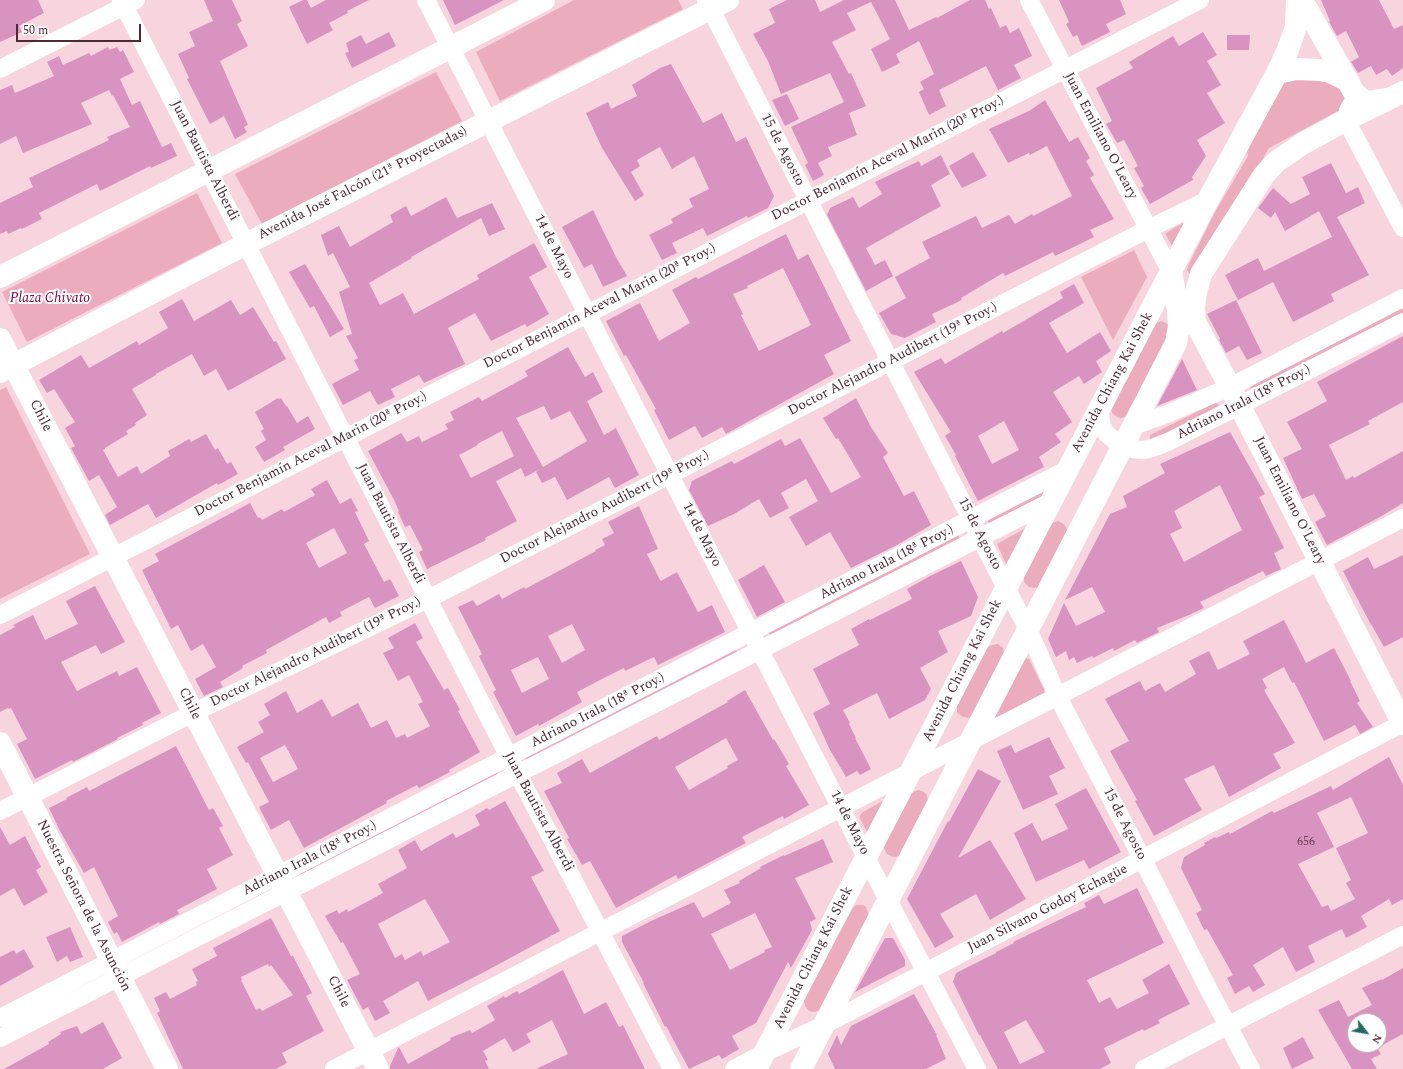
<!DOCTYPE html>
<meta charset="utf-8">
<style>
body{margin:0}
#map{position:relative;width:1403px;height:1069px;overflow:hidden;background:#f8d5de;font-family:Spectral,serif}
canvas{display:block}
.north{position:absolute;left:1347px;top:1013px;width:40px;height:40px;box-sizing:border-box;background:#fff;border:1px solid #b7aaae;border-radius:50%;rotate:121deg;font-size:11px;font-weight:700;line-height:16px;text-align:center;color:#4c2b35}
.north::after{content:'';display:block;margin:auto;width:14px;height:18px;background:#22695e;clip-path:polygon(50% 0,100% 100%,50% 72%,0 100%)}
.scale{position:absolute;left:16px;top:24px;width:125px;height:18px;box-sizing:border-box;border:2px solid #4c2b35;border-top:0;padding-left:5px;font-size:12px;line-height:14px;white-space:nowrap;color:#4c2b35;-webkit-text-stroke:3px #fff;paint-order:stroke}
</style>
<div id="map">
<canvas width="1403" height="1069"></canvas>
<div class="north">N</div>
<div class="scale">50 m</div>
</div>
<script>
const ctx = document.querySelector('canvas').getContext('2d');
ctx.lineJoin = 'round';
function paint(path, color) {
  ctx.fillStyle = color;
  ctx.fill(path, 'evenodd');
}
function poly(rows) {
  const path = new Path2D();
  for (const r of rows) {
    path.moveTo(r[0], r[1]);
    for (let i = 2; i < r.length; i += 2) path.lineTo(r[i], r[i + 1]);
  }
  return path;
}
function trace(path, color, width, dash) {
  ctx.strokeStyle = color;
  ctx.lineWidth = width;
  ctx.lineCap = dash ? 'butt' : 'round';
  ctx.setLineDash(dash || []);
  ctx.stroke(path);
}
function write(font, color, halo, rows, align = 'center') {
  ctx.font = font + ' Spectral,serif';
  ctx.lineWidth = 4;
  ctx.setLineDash([]);
  ctx.textBaseline = 'middle';
  ctx.strokeStyle = halo;
  ctx.fillStyle = color;
  for (const [text, x, y, turn = 0] of rows) {
    ctx.save();
    ctx.translate(x, y);
    ctx.rotate((+turn || 0) * Math.PI / 180);
    ctx.textAlign = isNaN(turn) ? turn : align;
    if (halo) ctx.strokeText(text, 0, 0);
    ctx.fillText(text, 0, 0);
    ctx.restore();
  }
}
paint(poly([
 [574,0,678,0,683,9,500,101,476,52],
 [436,72,462,121,262,224,235,174],
 [1310,74,1340,87,1349,105,1269,148,1195,279,1193,280,1187,270,1188,266,1215,212,1248,156,1247,152,1283,76],
 [197,193,222,243,27,342,2,292],
 [1183,223,1184,224,1172,246,1166,235,1166,233],
 [1134,250,1147,277,1113,340,1081,277],
 [1403,307,1403,314,1253,389,1251,388,1250,386],
 [1161,321,1168,324,1171,330,1126,417,1120,418,1117,417,1112,413,1111,408,1155,324],
 [6,387,90,554,0,599,0,390],
 [1215,403,1218,404,1219,407,1153,441,1150,440,1150,435],
 [1043,490,1048,494,990,523,988,522,988,519],
 [1058,521,1064,524,1067,529,1067,532,1038,587,1035,588,1029,587,1024,582,1024,575,1052,523],
 [1024,529,1026,529,1006,564,997,544],
 [957,535,959,536,959,539,771,635,769,633,769,631],
 [998,644,1003,648,1004,654,971,717,968,718,961,716,957,712,957,705,987,648,992,645],
 [736,649,737,653,527,760,525,759,525,758],
 [1026,658,1029,659,1044,689,1045,694,995,718,994,717],
 [497,772,497,775,302,875,300,873],
 [919,790,924,792,927,795,928,801,899,856,893,857,887,854,884,848,885,844,910,795,915,791],
 [883,801,867,832,860,818,860,815,863,812],
 [856,905,863,905,866,907,869,915,820,1010,815,1012,809,1011,805,1006,804,1000,852,909]
]), '#ebacbd');
paint(poly([
 [0,0,38,0,44,13,19,26,22,32,0,42],
 [204,0,232,0,242,21,237,24,248,46,220,61,248,125,244,127,247,132,235,139,224,116,210,124,187,79,189,78,178,54,195,46,189,32,213,21],
 [303,0,307,0,311,8,326,0,369,0,347,11,348,13,329,23,333,30,307,44,289,7],
 [443,0,504,0,455,25],
 [787,0,815,0,820,12,844,0,895,0,909,30,936,17,937,18,970,0,985,0,989,9,991,8,1000,28,1006,25,1010,33,1019,28,1032,56,1014,65,1021,78,998,90,986,66,939,90,946,106,929,115,919,92,924,89,920,82,934,74,919,41,896,54,900,63,882,72,871,49,890,39,871,2,847,13,856,30,832,42,849,74,851,73,866,106,849,113,857,135,828,147,832,156,818,163,824,175,813,181,805,165,808,163,791,127,844,102,830,73,781,94,768,61,753,34,775,23,769,9],
 [1059,0,1120,0,1126,14,1106,24,1110,32,1082,46,1077,35,1073,37,1066,24,1069,22],
 [1321,0,1379,0,1394,29,1403,25,1403,68,1392,76,1387,69,1376,75,1371,66,1358,73,1351,62,1359,57,1346,31,1337,36,1329,22,1330,21],
 [389,32,396,46,352,68,345,53,349,52,346,43,361,35,366,44],
 [1203,32,1217,55,1207,61,1221,85,1207,93,1225,123,1197,140,1206,156,1192,177,1193,180,1150,204,1141,188,1144,186,1134,168,1138,166,1124,140,1117,143,1106,124,1112,121,1096,88,1133,68,1129,62,1173,36,1179,46],
 [1227,35,1250,35,1249,50,1227,50],
 [108,47,109,50,117,47,120,52,123,50,134,72,120,79,132,105,140,101,162,147,171,143,177,156,151,168,150,166,100,191,97,184,39,213,42,219,22,229,21,228,8,234,7,231,0,234,0,203,33,187,29,178,109,140,107,137,130,127,113,95,112,96,109,90,81,103,92,124,23,153,16,136,0,144,0,90,12,85,15,93,54,76,47,62,59,56,63,65,89,53,91,56],
 [671,64,703,123,722,113,736,142,746,137,774,196,768,208,748,218,747,216,707,236,703,228,672,243,677,253,662,260,649,235,673,223,671,219,693,207,689,199,709,189,694,156,672,169,660,147,637,160,640,166,631,172,644,195,635,201,602,148,586,113,608,102,611,109,637,96,632,85,660,68],
 [787,94,799,119,785,126,772,100],
 [1045,100,1069,142,1078,137,1090,158,1086,161,1094,175,1090,178,1114,219,1090,230,1094,237,1078,245,1055,256,1053,252,1005,276,1003,273,961,298,962,300,932,314,936,322,905,338,891,334,879,313,906,298,895,277,930,258,922,242,976,216,982,228,1009,215,1015,224,1032,214,1033,216,1072,196,1047,146,1030,155,1029,153,1008,163,989,129,1029,111],
 [973,152,987,176,962,188,949,166],
 [941,155,950,174,931,185,941,206,866,248,875,265,885,260,893,276,866,291,827,215,830,208,853,197,859,208,882,194,875,182,919,161,921,166],
 [1331,163,1346,193,1358,187,1365,203,1337,217,1369,275,1331,294,1334,301,1293,322,1273,282,1238,300,1225,275,1258,258,1264,271,1332,237,1319,211,1285,231,1275,212,1271,218,1258,208,1273,188,1291,204,1310,194,1302,177],
 [446,197,457,218,492,203,505,229,489,236,481,218,411,257,412,258,369,283,380,305,403,293,414,314,479,279,477,275,534,243,547,267,529,277,549,314,527,327,525,324,491,341,475,313,448,328,465,364,424,383,419,375,391,389,395,397,378,405,370,391,343,405,332,384,359,370,354,360,358,358,346,336,352,334,339,292,350,287,333,253,328,256,321,235,339,226,350,247,393,222,390,215,406,206,411,216],
 [593,210,617,259,627,276,603,287,592,264,584,268,562,227],
 [786,234,798,260,808,254,851,341,824,355,834,374,726,434,722,427,702,438,695,426,669,440,654,410,656,409,626,355,624,356,606,321,640,303,659,341,690,323,672,290,696,277,698,279],
 [783,268,811,325,759,351,741,315,743,314,733,294,748,288,747,286],
 [305,264,344,329,330,337,314,306,310,308,289,272],
 [1074,284,1084,303,1049,323,1067,353,1100,332,1111,351,1096,361,1102,372,1084,384,1079,376,1053,392,1072,422,1055,434,1061,442,1039,457,1044,467,978,501,955,456,956,455,945,436,951,432,914,372,941,358,945,364,1002,331,1003,333,1063,298,1060,292],
 [1004,421,1019,450,992,464,978,436],
 [182,299,194,321,231,300,240,315,253,307,274,342,276,341,286,359,228,391,216,369,204,376,192,354,156,374,156,375,132,389,147,415,135,423,136,425,126,431,128,434,105,448,105,449,103,450,118,477,137,466,141,474,170,456,168,451,189,439,191,442,206,434,215,450,218,448,227,464,231,462,238,474,218,485,217,483,156,518,148,504,110,525,105,515,117,507,99,475,89,481,71,448,75,446,65,428,75,422,54,389,47,393,39,380,81,355,89,368,137,341,139,345,168,328,159,312],
 [1236,300,1262,353,1247,360,1239,346,1226,353,1219,340,1220,339,1207,314],
 [1403,336,1403,402,1368,421,1370,424,1329,445,1346,480,1353,476,1354,478,1403,451,1403,503,1380,517,1327,545,1315,522,1326,516,1314,494,1302,499,1283,458,1302,449,1287,422,1327,401,1317,382],
 [568,347,585,377,593,372,603,392,587,401,604,435,616,428,639,475,615,488,609,477,567,500,555,477,542,483,536,472,540,469,525,477,521,468,496,481,517,521,485,538,486,540,427,569,419,552,423,550,410,525,405,527,398,512,399,511,394,500,368,451,401,433,407,442,419,436,422,442,448,429,445,424,454,420,450,412,479,397,482,401,528,376,525,371],
 [544,406,551,420,570,411,587,441,543,467,516,418],
 [502,431,514,456,471,478,459,455,478,445,477,444],
 [1182,359,1197,390,1157,406],
 [278,398,279,399,281,398,286,406,287,406,297,423,308,416,315,429,283,447,285,450,264,462,255,447,266,440,261,431,264,429,255,412],
 [856,398,871,427,888,453,883,457,904,496,914,491,931,525,897,545,851,568,830,532,806,546,789,517,818,501,806,479,781,493,789,508,770,518,759,499,734,514,708,526,689,490,692,481,732,461,734,464,781,439,785,446,800,438,831,493,861,477,838,438,836,439,823,418],
 [1230,432,1265,494,1259,497,1284,548,1274,553,1281,569,1266,576,1263,571,1200,602,1204,608,1189,615,1157,628,1159,632,1137,643,1135,640,1114,651,1113,648,1093,658,1092,656,1077,663,1074,657,1069,660,1066,651,1056,657,1048,639,1064,603,1076,626,1105,612,1092,587,1065,600,1110,514,1127,507,1123,496,1165,473,1160,464],
 [1220,485,1242,530,1184,562,1170,534,1182,528,1174,511],
 [327,480,340,504,351,498,358,511,355,512,369,541,364,544,384,582,390,579,399,596,375,608,369,597,340,612,342,616,329,623,326,617,266,650,267,653,242,666,243,668,220,682,223,687,204,696,195,679,216,667,203,644,191,651,178,625,171,629,142,570,159,561,155,554,250,503,258,518,260,517,262,520,282,509,284,512,315,495,311,489],
 [334,528,347,553,319,568,306,543],
 [639,506,658,549,647,554,660,580,661,581,677,572,698,612,712,605,725,632,658,665,654,657,625,671,624,668,602,679,577,692,582,702,539,726,538,724,516,736,493,692,496,690,479,656,482,654,458,607,473,600,477,606,499,594,502,599,524,587,525,589,596,551,595,550,605,545,602,539,614,533,608,522],
 [572,624,585,650,562,663,548,636],
 [538,657,549,679,522,693,511,670],
 [1403,555,1403,637,1384,647,1371,624,1371,625,1343,571,1368,557,1374,569],
 [961,561,978,597,971,616,938,631,948,652,920,668,931,689,925,700,889,719,877,693,843,710,850,723,849,724,856,738,855,738,871,769,860,775,857,771,846,777,830,750,813,713,830,704,813,669,859,645,851,629,869,619,870,620,912,599,907,589,930,576],
 [764,565,785,602,757,617,738,580],
 [95,586,125,642,101,654,96,645,61,662,77,691,117,671,119,676,137,667,161,713,142,723,143,725,117,738,118,739,73,762,72,760,35,779,17,744,27,739,11,708,9,709,8,708,0,712,0,635,15,627,13,625,33,615,45,640,78,624,66,601],
 [1284,620,1306,663,1334,648,1351,681,1350,681,1360,701,1357,703,1373,727,1360,734,1355,725,1324,741,1294,682,1292,683,1284,667,1262,679,1267,688,1264,690,1295,743,1273,754,1281,768,1229,797,1214,765,1184,779,1202,810,1154,836,1135,801,1137,800,1110,751,1129,741,1105,699,1140,681,1145,691,1160,683,1165,692,1196,674,1189,661,1209,651,1218,670,1250,654,1243,641],
 [415,623,423,638,416,642,444,690,448,688,460,710,458,711,480,752,449,770,450,772,419,788,417,785,386,801,387,803,304,848,289,820,271,830,259,807,269,802,248,762,246,763,237,747,264,732,258,722,270,715,264,704,286,691,297,713,322,699,332,717,358,703,371,728,387,720,396,738,405,734,407,738,430,726,418,704,423,702,409,675,398,681,383,653,394,648,388,638],
 [285,745,298,769,273,782,260,758],
 [745,690,773,740,774,739,789,764,786,766,809,805,784,819,783,816,742,837,746,843,678,879,676,875,616,908,590,861,582,865,567,839,569,838,544,791,562,783,557,773,582,759,590,773,657,736,659,740,728,702,727,701],
 [726,738,738,760,727,766,728,768,689,790,675,767],
 [1049,737,1065,768,1049,776,1058,794,1023,810,997,751,1011,745,1015,753],
 [176,746,209,810,213,808,223,826,219,828,233,855,207,869,217,889,177,910,179,914,160,924,159,922,122,942,117,932,114,934,108,922,118,916,94,867,84,873,60,831,49,808,67,799,66,798,87,787,89,791],
 [1389,757,1403,785,1403,899,1392,905,1389,899,1361,916,1367,927,1346,938,1342,929,1308,946,1315,962,1296,972,1283,947,1253,965,1265,985,1253,992,1249,986,1235,994,1227,978,1233,975,1207,929,1204,930,1196,913,1202,910,1181,868,1184,857,1205,845,1204,843,1215,837,1216,838,1229,832,1230,834,1272,811,1274,813,1331,786,1333,790],
 [1351,797,1368,833,1336,848,1351,880,1346,883,1355,899,1331,911,1328,905,1322,907,1298,864,1334,847,1317,813],
 [978,769,1001,781,958,858,990,840,1026,899,990,920,976,894,940,914,954,937,935,948,907,899,948,821,949,822],
 [1086,788,1121,852,1089,869,1084,860,1036,882,1014,833,1032,823,1042,841,1068,829,1055,804],
 [505,801,544,871,531,877,560,931,488,970,428,1001,418,981,383,1001,390,1013,375,1021,368,1007,363,1010,347,980,360,974,343,942,341,943,325,916,337,910,339,914,347,909,348,912,383,893,378,884,407,868,398,850,415,840,421,851,453,833,456,838,480,825,475,815,487,808,489,810],
 [425,899,450,942,423,956,421,951,405,960,402,954,395,958,378,924],
 [0,827,10,845,25,836,41,867,36,870,48,892,24,906,14,888,0,896],
 [823,839,833,862,795,878,816,919,810,922,812,930,791,968,788,962,756,1023,732,1036,739,1049,722,1059,719,1055,689,1069,666,1026,665,1027,643,983,644,983,622,942,622,936,651,921,694,902,703,918,731,903,724,890,740,883,739,881,761,868,760,867,784,855,784,856],
 [755,913,772,947,764,950,765,952,730,970,711,934],
 [1137,888,1164,943,1087,980,1099,1003,1110,997,1117,1009,1149,993,1142,980,1169,964,1190,1004,1158,1020,1160,1023,1144,1031,1143,1029,1104,1048,1111,1063,1100,1069,998,1069,980,1035,979,1035,953,982,956,973,996,953,996,952,1014,943,1013,942,1086,907,1084,903,1099,895,1104,904],
 [1026,1020,1045,1052,1020,1064,1004,1032],
 [271,918,291,956,293,956,312,993,306,996,324,1031,282,1053,287,1063,276,1069,183,1069,157,1013,160,1011,154,998,166,992,170,999,197,985,196,982,198,981,192,969,217,956,213,948],
 [268,964,269,967,271,965,293,995,262,1011,260,1008,256,1010,241,980,242,980,241,977],
 [70,927,83,957,70,962,67,956,57,962,46,937],
 [885,938,893,938,905,960,905,966,855,992],
 [24,949,34,967,0,986,0,957,14,950,16,954],
 [1403,968,1403,1034,1377,1048,1381,1054,1371,1059,1377,1069,1352,1069,1318,1010,1339,1000,1348,1017,1372,1005,1362,988,1382,979,1382,980],
 [1355,1021,1379,1021,1379,1045,1355,1045],
 [563,970,584,1014,606,1002,619,1027,623,1025,645,1069,536,1069,568,1054,552,1020,526,1034,531,1042,513,1052,505,1038,483,1051,488,1060,485,1061,489,1069,390,1069,390,1066,398,1048,399,1047,408,1064,451,1040,450,1038,470,1030,472,1033,495,1020,487,1006,504,996,505,998,517,991,519,994],
 [914,994,937,1035,936,1035,946,1059,926,1069,835,1069,828,1054,837,1035,841,1045,851,1026],
 [103,1022,122,1058,103,1069,4,1069,49,1044,48,1042,61,1034,60,1032,77,1026,81,1034],
 [1303,1037,1314,1058,1292,1069,1283,1048]
]), '#d993c1');
trace(poly([
 [121,0,509,757,672,1069],
 [426,0,888,900,977,1069],
 [706,0,1006,588,1028,629,1058,697,1143,860,1210,992,1251,1069],
 [1029,0,1171,272],
 [0,69,136,0],
 [1346,120,1403,228],
 [1099,409,1102,427,1107,434,1114,440,1132,449,1144,450,1152,448,1168,442,1403,322],
 [1133,426,1167,414,1230,387,1403,298],
 [0,615,1200,0],
 [0,811,193,713,428,599,1148,229,1208,200],
 [0,1018,1068,469],
 [0,1038,1052,501],
 [334,1069,1403,518],
 [734,1069,764,1053,824,1025,1403,723],
 [1144,1069,1403,935]
]), '#fff', 18);
trace(poly([
 [1302,0,1355,94,1356,101,1350,111],
 [1277,73,1297,69,1319,70,1330,72,1348,81],
 [0,277,544,0],
 [0,339,378,1069],
 [0,372,246,244,728,0],
 [0,743,167,1069],
 [756,1069,1208,200,1277,73,1287,52,1296,27,1297,0],
 [801,1069,1176,343,1179,326,1178,310,1171,272]
]), '#fff', 22);
trace(poly([
 [1403,92,1346,120,1302,144,1276,162,1264,175,1201,274,1196,292,1194,308,1195,322,1230,387,1403,724],
 [1355,94,1363,100,1368,102,1386,99]
]), '#fff', 22);
write('12px', '#6f4558', null, [
 ["656",1306,843]
]);
write('14px', '#4c2b35', '#fff', [
 ["Juan Emiliano O'Leary",1100,136,62],
 ["15 de Agosto",782,150,63],
 ["Doctor Benjamín Aceval Marin (20ª Proy.)",888,159,-27],
 ["Juan Bautista Alberdi",204,161,63],
 ["Avenida José Falcón (21ª Proyectadas)",363,184,-27],
 ["14 de Mayo",553,247,63],
 ["Doctor Benjamín Aceval Marin (20ª Proy.)",600,307,-27],
 ["Doctor Alejandro Audibert (19ª Proy.)",893,360,-27],
 ["Avenida Chiang Kai Shek",1113,383,-62],
 ["Adriano Irala (18ª Proy.)",1244,403,-27],
 ["Chile",40,416,63],
 ["Doctor Benjamín Aceval Marin (20ª Proy.)",311,455,-27],
 ["Juan Emiliano O'Leary",1289,501,63],
 ["Doctor Alejandro Audibert (19ª Proy.)",605,508,-27],
 ["Juan Bautista Alberdi",390,524,63],
 ["15 de Agosto",979,534,63],
 ["14 de Mayo",701,535,63],
 ["Adriano Irala (18ª Proy.)",887,563,-27],
 ["Doctor Alejandro Audibert (19ª Proy.)",316,653,-26],
 ["Avenida Chiang Kai Shek",963,671,-63],
 ["Chile",189,704,63],
 ["Adriano Irala (18ª Proy.)",598,711,-27],
 ["Juan Bautista Alberdi",538,812,62],
 ["14 de Mayo",849,823,63],
 ["15 de Agosto",1124,824,63],
 ["Adriano Irala (18ª Proy.)",310,859,-27],
 ["Nuestra Señora de la Asunción",83,906,63],
 ["Juan Silvano Godoy Echagüe",1048,909,-27],
 ["Avenida Chiang Kai Shek",814,958,-63],
 ["Chile",338,992,63]
]);
write('italic 14px', '#810341', '#fff', [
 ["Plaza Chivato",50,299]
]);
</script>
